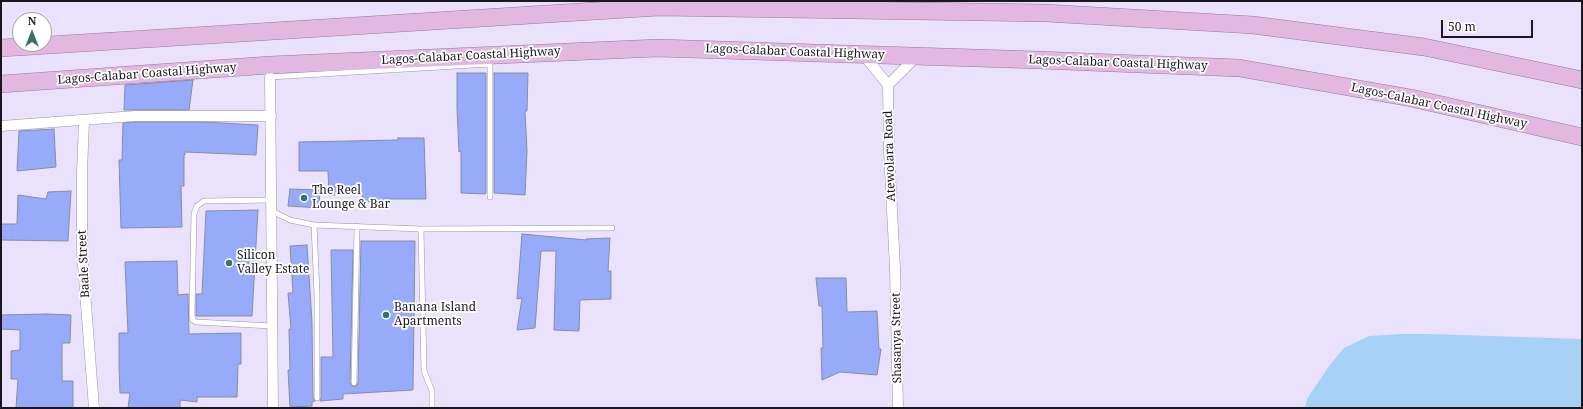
<!DOCTYPE html>
<style>
body{margin:0}
#map{position:relative;width:1583px;height:409px;overflow:hidden;background:#eae2fd;font-family:"Noto Serif",serif}
canvas{display:block}
.frame{position:absolute;inset:0;border:2px solid #1a1720;pointer-events:none}
.north{position:absolute;left:12px;top:12px;width:40px;height:40px;box-sizing:border-box;background:#fff;border:1px solid #a3a2a6;border-radius:50%;rotate:0deg;font-size:11px;font-weight:700;line-height:16px;text-align:center;color:#1a1720}
.north::after{content:'';display:block;margin:auto;width:14px;height:18px;background:#387560;clip-path:polygon(50% 0,100% 100%,50% 72%,0 100%)}
.scale{position:absolute;left:1441px;top:20px;width:92px;height:18px;box-sizing:border-box;border:2px solid #1a1720;border-top:0;padding-left:5px;font-size:12px;line-height:14px;white-space:nowrap;color:#1a1720;-webkit-text-stroke:3px #fff;paint-order:stroke}
</style>
<div id="map">
<canvas width="1583" height="409"></canvas>
<div class="frame"></div>
<div class="north">N</div>
<div class="scale">50 m</div>
</div>
<script>
const ctx = document.querySelector('canvas').getContext('2d');
ctx.lineJoin = 'round';
function paint(path, color) {
  ctx.fillStyle = color;
  ctx.fill(path, 'evenodd');
}
function poly(rows) {
  const path = new Path2D();
  for (const r of rows) {
    path.moveTo(r[0], r[1]);
    for (let i = 2; i < r.length; i += 2) path.lineTo(r[i], r[i + 1]);
  }
  return path;
}
function trace(path, color, width, dash) {
  ctx.strokeStyle = color;
  ctx.lineWidth = width;
  ctx.lineCap = dash ? 'butt' : 'round';
  ctx.setLineDash(dash || []);
  ctx.stroke(path);
}
function write(font, color, halo, rows, align = 'center') {
  ctx.font = font + ' "Noto Serif",serif';
  ctx.lineWidth = 3.5;
  ctx.setLineDash([]);
  ctx.textBaseline = 'middle';
  ctx.strokeStyle = halo;
  ctx.fillStyle = color;
  for (const [text, x, y, turn = 0] of rows) {
    ctx.save();
    ctx.translate(x, y);
    ctx.rotate((+turn || 0) * Math.PI / 180);
    ctx.textAlign = isNaN(turn) ? turn : align;
    if (halo) ctx.strokeText(text, 0, 0);
    ctx.fillText(text, 0, 0);
    ctx.restore();
  }
}
paint(poly([
 [1400,334,1429,334,1582,339,1582,408,1305,408,1307,399,1329,366,1344,348,1369,336]
]), '#a8d1f8');
const building = poly([
 [457,73,486,73,486,193,485,194,461,193,461,151,459,152,457,108,457,73],
 [494,73,528,73,527,111,525,111,527,151,525,195,494,193,494,73],
 [193,80,189,110,124,110,125,85,193,80],
 [135,122,204,122,258,125,256,155,185,152,185,155,184,155,184,186,181,186,182,227,121,228,119,160,122,160,123,123,135,122],
 [54,129,56,167,17,171,19,131,54,129],
 [398,138,424,138,426,199,384,199,384,201,363,202,362,194,329,195,328,171,299,171,299,142,398,140,398,138],
 [290,189,319,190,320,208,288,206,290,189],
 [71,191,68,241,1,240,1,224,17,224,18,195,46,199,48,192,71,191],
 [258,210,252,316,196,316,196,294,202,294,206,211,258,210],
 [522,234,586,240,586,239,610,238,608,271,611,271,611,299,580,300,579,331,554,330,556,251,541,251,535,328,517,330,522,298,517,299,522,234],
 [361,241,415,241,413,390,343,394,343,399,320,401,321,398,321,357,333,357,331,250,353,250,350,383,354,387,356,386,358,383,361,241],
 [307,245,312,322,313,398,315,401,312,402,312,406,290,407,288,370,290,370,289,329,291,329,288,293,293,293,290,246,307,245],
 [177,261,178,295,188,294,189,334,241,333,241,364,238,364,237,397,197,397,197,402,180,400,180,408,128,408,130,393,120,393,119,366,119,333,128,333,125,262,177,261],
 [816,278,846,278,847,312,877,311,879,349,881,349,877,375,840,372,822,380,821,348,823,348,822,306,819,306,816,278],
 [46,314,71,315,70,343,62,343,62,381,73,381,73,408,16,408,18,379,11,379,11,351,20,350,20,330,1,329,1,315,46,314]
]);
paint(building, '#98aafa');
trace(building, '#858ca4', 1);
const service = poly([
 [270,77,490,64,490,197],
 [272,200,204,201,197,206,194,214,192,315,193,320,196,322,272,326],
 [272,211,290,220,314,225,421,229,612,228],
 [314,225,317,294,317,398],
 [421,229,424,371,432,391,432,408],
 [354,383,357,226]
]);
const minor = poly([
 [863,54,888,85],
 [270,77,273,408],
 [84,121,82,172,82,252,94,408],
 [1,126,135,116,271,116],
 [898,408,895,268,889,151,888,85,917,56]
]);
const trunk = poly([
 [1,48,659,7,1046,13,1253,25,1424,47,1582,80],
 [1,84,270,65,658,48,1039,60,1239,68,1411,98,1582,137]
]);
trace(service, '#9a92ab', 6);
trace(minor, '#9a92ab', 11);
trace(trunk, '#97759a', 18);
trace(service, '#fff', 5);
trace(minor, '#fff', 10);
trace(trunk, '#e2b8e2', 17);
for (const [x, y, r, color] of [
 [304,198,4,"#387560"],
 [229,263,4,"#387560"],
 [386,315,4,"#387560"]
]) {
  const dot = new Path2D();
  dot.arc(x, y, r, 0, 2 * Math.PI);
  ctx.fillStyle = color;
  ctx.fill(dot);
  trace(dot, '#fff', 1.5);
}
write('12px', '#1a1720', '#fff', [
 ["Lagos-Calabar Coastal Highway",795,52,2],
 ["Lagos-Calabar Coastal Highway",471,56,-3],
 ["Lagos-Calabar Coastal Highway",1118,63,2],
 ["Lagos-Calabar Coastal Highway",147,74,-4],
 ["Lagos-Calabar Coastal Highway",1439,106,12],
 ["Atewolara Road",890,156,-92],
 ["Baale Street",84,264,-93],
 ["Shasanya Street",897,338,-91]
]);
write('12px', '#1a1720', '#fff', [
 ["The Reel",312,191],
 ["Lounge & Bar",312,205],
 ["Silicon",237,256],
 ["Valley Estate",237,270],
 ["Banana Island",394,308],
 ["Apartments",394,322]
], 'left');
</script>
